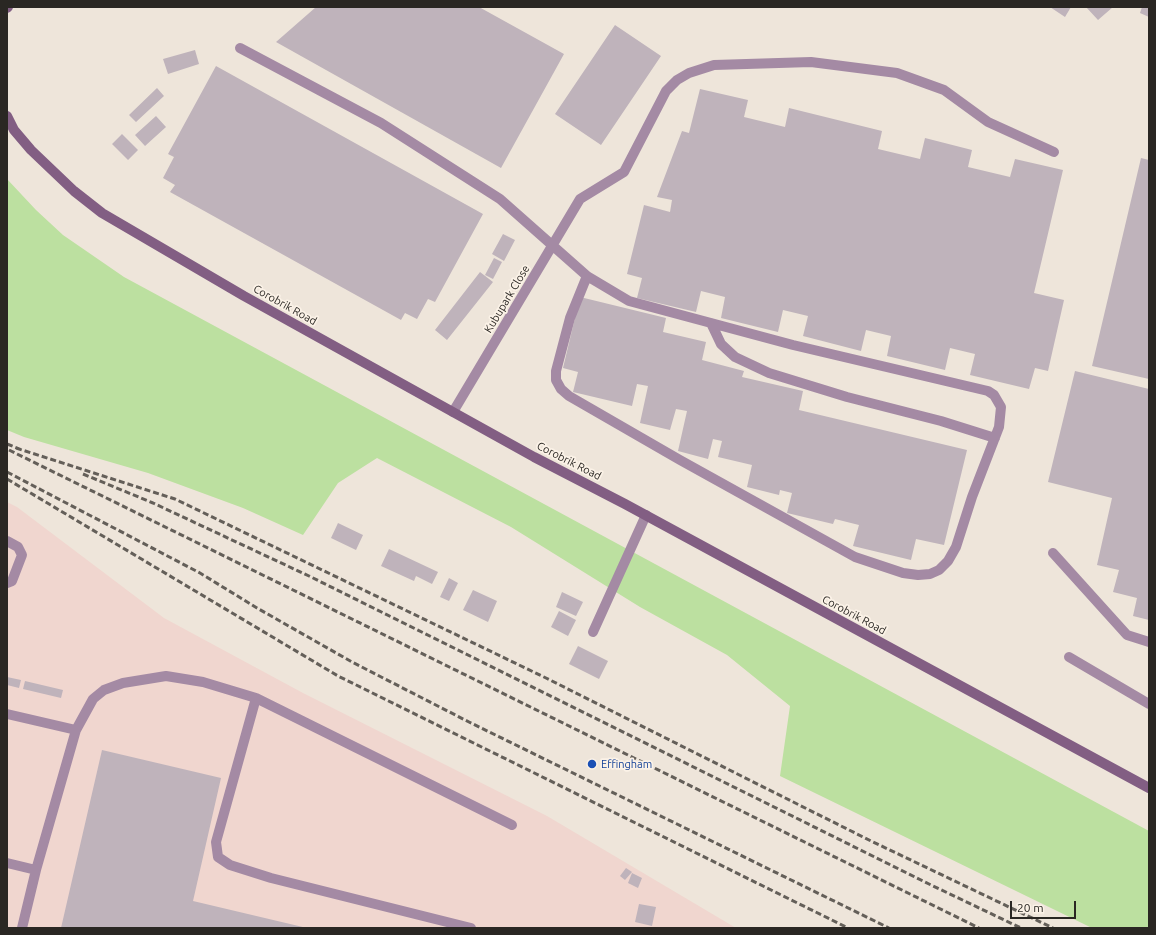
<!DOCTYPE html>
<style>
body{margin:0}
#map{position:relative;width:1156px;height:935px;overflow:hidden;background:#eee5da;font-family:Ubuntu,sans-serif}
canvas{display:block}
.frame{position:absolute;inset:0;border:8px solid #2a2723;pointer-events:none}
.scale{position:absolute;left:1010px;top:901px;width:66px;height:18px;box-sizing:border-box;border:2px solid #2a2723;border-top:0;padding-left:5px;font-size:12px;line-height:14px;white-space:nowrap;color:#2a2723;-webkit-text-stroke:3px #fbf2e7;paint-order:stroke}
</style>
<div id="map">
<canvas width="1156" height="935"></canvas>
<div class="frame"></div>
<div class="scale">20 m</div>
</div>
<script>
const ctx = document.querySelector('canvas').getContext('2d');
ctx.lineJoin = 'round';
function paint(path, color) {
  ctx.fillStyle = color;
  ctx.fill(path, 'evenodd');
}
function poly(rows) {
  const path = new Path2D();
  for (const r of rows) {
    path.moveTo(r[0], r[1]);
    for (let i = 2; i < r.length; i += 2) path.lineTo(r[i], r[i + 1]);
  }
  return path;
}
function trace(path, color, width, dash) {
  ctx.strokeStyle = color;
  ctx.lineWidth = width;
  ctx.lineCap = dash ? 'butt' : 'round';
  ctx.setLineDash(dash || []);
  ctx.stroke(path);
}
function write(font, color, halo, rows, align = 'center') {
  ctx.font = font + ' Ubuntu,sans-serif';
  ctx.lineWidth = 3.5;
  ctx.setLineDash([]);
  ctx.textBaseline = 'middle';
  ctx.strokeStyle = halo;
  ctx.fillStyle = color;
  for (const [text, x, y, turn = 0] of rows) {
    ctx.save();
    ctx.translate(x, y);
    ctx.rotate((+turn || 0) * Math.PI / 180);
    ctx.textAlign = isNaN(turn) ? turn : align;
    if (halo) ctx.strokeText(text, 0, 0);
    ctx.fillText(text, 0, 0);
    ctx.restore();
  }
}
paint(poly([
 [7,502,17,507,164,618,303,693,547,816,736,928,7,928]
]), '#f0d6cf');
paint(poly([
 [7,179,36,210,63,235,124,277,1149,831,1149,928,1092,928,780,776,790,706,727,655,640,607,511,527,377,458,338,483,303,535,243,508,148,473,24,437,7,430]
]), '#bce0a0');
paint(poly([
 [316,7,479,7,564,54,501,168,276,42],
 [1050,7,1071,7,1065,17],
 [1086,7,1113,7,1098,20],
 [1142,7,1149,7,1149,17,1140,13],
 [615,25,661,56,601,145,555,114],
 [195,50,199,64,168,74,163,59],
 [216,66,483,214,435,302,428,299,417,319,405,313,401,320,170,192,175,185,163,178,174,157,168,154],
 [157,88,164,96,136,122,129,115],
 [700,89,748,100,744,117,785,127,789,108,882,131,878,149,920,159,925,138,972,150,968,167,1010,177,1015,159,1063,170,1034,293,1064,300,1048,371,1035,368,1029,389,970,375,975,354,950,348,945,370,887,356,891,336,866,330,861,351,803,336,808,316,783,310,778,332,721,318,725,297,701,291,696,312,637,298,642,278,627,274,644,205,670,212,672,200,657,197,682,131,689,133],
 [156,116,166,127,145,146,135,135],
 [122,134,138,150,128,160,112,144],
 [1141,158,1149,160,1149,379,1092,366],
 [503,234,515,240,504,261,492,254],
 [494,258,502,262,493,279,485,275],
 [480,272,493,282,447,340,435,330],
 [580,297,666,318,663,332,706,342,702,360,744,371,742,377,803,391,799,410,967,450,944,545,916,539,911,560,853,546,859,525,835,519,833,524,787,513,792,493,780,490,779,495,747,487,752,465,718,457,722,441,713,439,708,459,678,451,687,411,676,409,670,430,640,423,648,386,637,384,632,406,573,392,578,372,563,368],
 [1075,371,1149,389,1149,620,1133,616,1137,598,1113,592,1119,570,1097,565,1112,498,1048,482],
 [338,523,363,535,356,550,331,538],
 [389,549,438,572,432,584,416,576,414,581,381,566],
 [449,578,458,583,449,601,440,597],
 [473,590,497,601,488,622,463,610],
 [562,592,583,602,576,616,556,607],
 [559,611,576,620,568,636,551,627],
 [578,646,608,661,599,679,569,664],
 [7,677,21,680,19,688,7,685],
 [25,681,63,690,61,698,23,689],
 [102,750,221,778,193,901,307,928,61,928],
 [626,868,632,872,625,880,620,876],
 [632,873,642,878,638,888,628,883],
 [639,904,656,907,652,926,635,922]
]), '#bfb3bb');
trace(poly([
 [240,48,381,123,500,199,587,276,629,301,793,345,988,391,994,395,1001,407,999,427,972,497,956,547,948,561,939,570,930,574,918,575,903,573,855,557,680,460,569,396,561,389,556,380,556,371,570,318,587,276],
 [711,323,721,344,735,357,769,373,847,397,941,421,995,438],
 [453,412,580,199,624,172,666,91,677,80,689,73,714,65,811,62,897,73,944,90,988,122,1054,152],
 [7,541,18,547,22,555,12,581,7,583],
 [1053,553,1127,635,1149,642],
 [593,632,646,515],
 [1069,657,1149,704],
 [256,698,216,842,218,857,230,865,271,878,471,928],
 [7,714,76,730,36,870,22,928],
 [76,730,93,699,104,690,123,683,166,676,203,682,256,698,512,825],
 [7,863,36,870]
]), '#a48aa4', 10);
trace(poly([
 [7,8,8,7],
 [7,116,14,130,31,150,74,191,102,213,244,296,534,457,625,504,1149,788]
]), '#825e83', 10);
trace(poly([
 [7,444,22,450],
 [16,448,175,499,546,678,871,841,1053,928],
 [9,450,979,928],
 [7,472,200,573,257,608,352,662,469,722,889,928],
 [83,474,153,503,309,576,929,884,1021,928],
 [7,479,338,676,848,928]
]), '#645f59', 3, [6, 3]);
for (const [x, y, r, color] of [
 [592,764,5,"#1a4fb4"]
]) {
  const dot = new Path2D();
  dot.arc(x, y, r, 0, 2 * Math.PI);
  ctx.fillStyle = color;
  ctx.fill(dot);
  trace(dot, '#fbf2e7', 1.5);
}
write('11px', '#2a2723', '#fbf2e7', [
 ["Kubupark Close",507,299,-59],
 ["Corobrik Road",285,305,29],
 ["Corobrik Road",569,461,27],
 ["Corobrik Road",854,615,28]
]);
write('11px', '#164399', '#fbf2e7', [
 ["Effingham",601,764]
], 'left');
</script>
